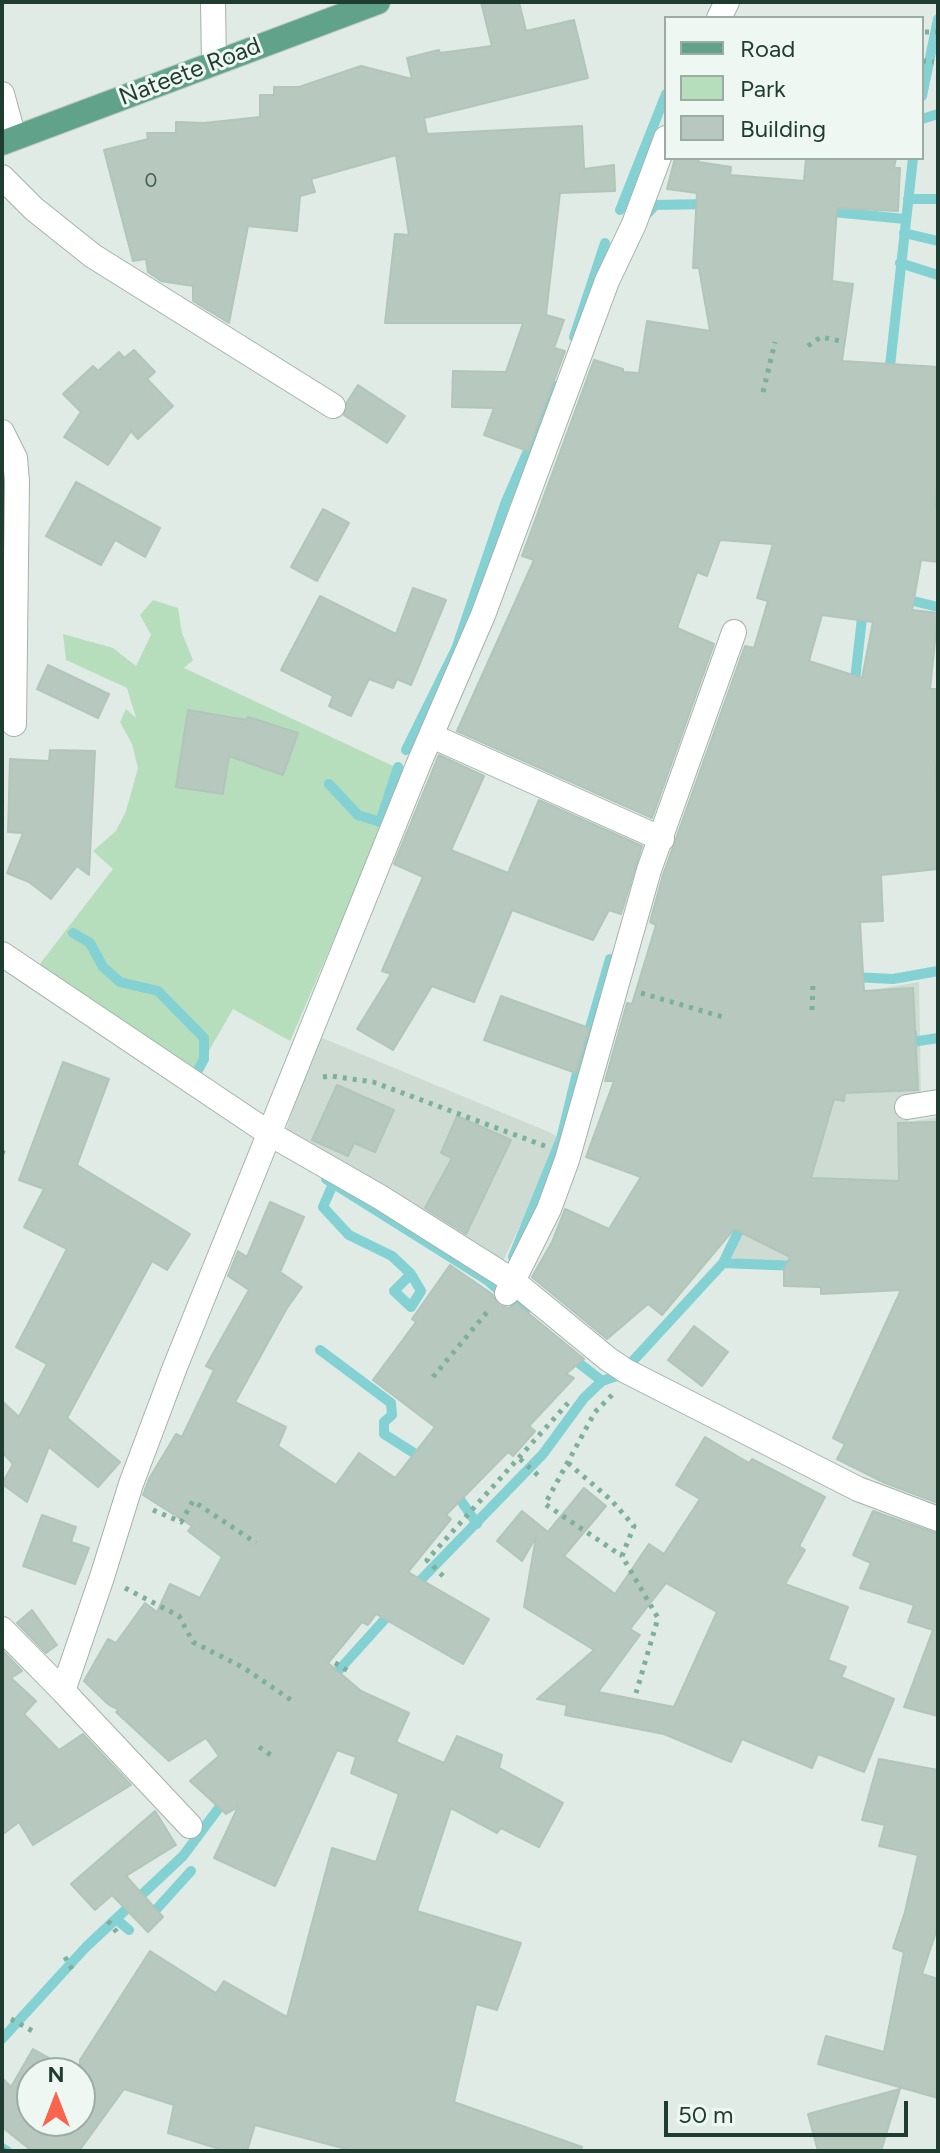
<!DOCTYPE html>
<style>
body{margin:0}
#map{position:relative;width:940px;height:2153px;overflow:hidden;background:#dfebe4;font-family:Figtree,sans-serif}
canvas{display:block}
.frame{position:absolute;inset:0;border:4px solid #1f3c30;pointer-events:none}
.legend{position:absolute;left:664px;top:16px;width:260px;height:144px;box-sizing:border-box;background:#eff7f2;border:2px solid #9caca4;margin:0;padding:10px 14px;list-style:none;font-size:24px;color:#1f3c30}
.legend li{display:flex;align-items:center;gap:16px;height:40px}
.legend b{width:40px;border:2px solid #9caca4}
.north{position:absolute;left:16px;top:2057px;width:80px;height:80px;box-sizing:border-box;background:#eff7f2;border:2px solid #9caca4;border-radius:50%;rotate:0deg;font-size:22px;font-weight:700;line-height:32px;text-align:center;color:#1f3c30}
.north::after{content:'';display:block;margin:auto;width:28px;height:36px;background:#f9644f;clip-path:polygon(50% 0,100% 100%,50% 72%,0 100%)}
.scale{position:absolute;left:664px;top:2101px;width:244px;height:36px;box-sizing:border-box;border:4px solid #1f3c30;border-top:0;padding-left:10px;font-size:24px;line-height:28px;white-space:nowrap;color:#1f3c30;-webkit-text-stroke:6px #eff7f2;paint-order:stroke}
</style>
<div id="map">
<canvas width="940" height="2153"></canvas>
<div class="frame"></div>
<ul class="legend">
<li><b style="height:10px;background:#61a38a"></b>Road</li>
<li><b style="height:22px;background:#b6debc"></b>Park</li>
<li><b style="height:22px;background:#b7c9bf"></b>Building</li>
</ul>
<div class="north">N</div>
<div class="scale">50 m</div>
</div>
<script>
const ctx = document.querySelector('canvas').getContext('2d');
ctx.lineJoin = 'round';
function paint(path, color) {
  ctx.fillStyle = color;
  ctx.fill(path, 'evenodd');
}
function poly(rows) {
  const path = new Path2D();
  for (const r of rows) {
    path.moveTo(r[0], r[1]);
    for (let i = 2; i < r.length; i += 2) path.lineTo(r[i], r[i + 1]);
  }
  return path;
}
function trace(path, color, width, dash) {
  ctx.strokeStyle = color;
  ctx.lineWidth = width;
  ctx.lineCap = dash ? 'butt' : 'round';
  ctx.setLineDash(dash || []);
  ctx.stroke(path);
}
function write(font, color, halo, rows, align = 'center') {
  ctx.font = font + ' Figtree,sans-serif';
  ctx.lineWidth = 6;
  ctx.setLineDash([]);
  ctx.textBaseline = 'middle';
  ctx.strokeStyle = halo;
  ctx.fillStyle = color;
  for (const [text, x, y, turn = 0] of rows) {
    ctx.save();
    ctx.translate(x, y);
    ctx.rotate((+turn || 0) * Math.PI / 180);
    ctx.textAlign = isNaN(turn) ? turn : align;
    if (halo) ctx.strokeText(text, 0, 0);
    ctx.fillText(text, 0, 0);
    ctx.restore();
  }
}
paint(poly([
 [919,982,921,1098,908,1122,938,1117,938,1262,775,1263,722,1257,766,1161,807,1001],
 [315,1035,549,1132,561,1139,496,1276,280,1151]
]), '#cddbd3');
paint(poly([
 [153,600,178,608,182,633,193,660,184,668,406,772,290,1041,233,1009,192,1080,36,969,113,869,93,851,116,831,126,811,138,768,132,744,120,722,126,709,136,718,127,688,66,660,63,634,113,648,136,666,151,635,140,615]
]), '#b6debc');
trace(poly([
 [922,96,938,19],
 [922,119,938,114],
 [908,199,938,199],
 [620,210,666,94],
 [823,211,905,219],
 [649,212,655,205,708,204],
 [904,233,938,241],
 [900,263,938,275],
 [574,337,605,243],
 [889,375,913,158],
 [901,598,938,607],
 [854,689,863,609],
 [406,750,456,649,505,504,556,386],
 [329,784,358,815,380,822,398,767],
 [73,933,90,943,103,967,120,982,158,991,204,1038,204,1059,192,1081],
 [853,977,893,979,938,971],
 [912,1033,912,1042,938,1038],
 [326,1179,487,1280,525,1313],
 [333,1184,323,1207,349,1235,392,1256,411,1274,421,1291,411,1307,394,1291,411,1274],
 [513,1257,561,1139,577,1073,610,959],
 [723,1263,797,1266],
 [320,1350,391,1403,392,1415,384,1422,384,1434,425,1460],
 [571,1357,602,1381],
 [455,1492,477,1524],
 [413,1588,543,1454,584,1398,602,1381,620,1375,723,1263,744,1220],
 [330,1680,394,1609],
 [148,1912,153,1913,191,1871],
 [116,1919,129,1930],
 [2,2039,86,1947,183,1856,227,1797],
 [2,2148,7,2151]
]), '#83d1d3', 10);
const building = poly([
 [481,2,519,2,526,31,574,20,588,78,424,118,427,134,582,126,584,169,614,165,615,191,560,193,546,315,564,320,554,348,565,351,528,451,484,435,494,408,452,407,453,371,506,372,523,323,385,323,395,234,409,235,396,155,311,179,315,192,300,196,297,231,248,226,229,323,193,301,193,286,161,281,148,272,146,259,133,261,104,150,148,139,147,133,176,133,176,122,204,123,260,117,260,95,274,95,274,87,299,87,361,66,412,79,407,58,439,50,440,53,492,46,481,2],
 [675,158,699,158,698,162,731,167,730,175,804,181,806,158,896,158,894,168,900,168,898,211,837,208,832,281,853,284,842,361,938,367,938,478,935,508,938,508,938,562,921,560,912,610,938,613,930,689,938,689,938,764,936,764,938,869,881,875,883,921,860,922,864,991,913,988,918,1090,845,1093,844,1101,834,1099,811,1178,899,1181,898,1123,938,1122,938,1503,885,1483,837,1459,845,1444,833,1438,901,1290,821,1294,821,1287,784,1286,784,1270,790,1257,734,1229,662,1315,648,1304,607,1339,532,1277,552,1242,565,1209,609,1229,641,1177,586,1157,614,1081,605,1081,627,1003,632,1004,656,925,650,922,663,875,745,646,754,648,768,601,757,598,773,544,720,540,707,576,697,572,677,628,714,644,652,818,457,731,534,560,522,556,594,360,623,369,623,372,639,373,647,321,710,331,699,268,693,268,697,193,667,189,675,158],
 [822,615,873,622,862,678,809,661,822,615],
 [134,350,155,372,147,379,173,406,138,439,131,431,108,465,64,437,81,412,63,394,93,366,98,371,119,352,124,358,134,350],
 [358,385,405,416,387,443,344,415,347,402,358,385],
 [76,482,160,528,145,557,115,540,101,565,46,536,76,482],
 [323,509,349,523,317,581,291,567,323,509],
 [413,588,446,600,411,685,397,679,393,688,369,679,351,716,329,706,333,696,281,670,320,596,396,634,413,588],
 [48,665,109,694,98,718,37,689,48,665],
 [188,710,247,720,248,717,298,733,283,775,229,756,223,794,176,787,188,710],
 [50,750,95,751,89,875,77,866,51,899,29,882,7,873,23,833,8,832,10,759,49,761,50,750],
 [439,755,484,776,451,850,508,873,539,800,642,846,621,914,609,910,593,940,512,910,474,1002,432,986,393,1050,357,1029,391,974,382,971,423,877,394,864,439,755],
 [501,996,589,1028,576,1073,484,1040,501,996],
 [63,1062,109,1079,77,1165,190,1234,167,1270,152,1261,67,1418,120,1462,98,1487,49,1447,27,1502,2,1484,13,1464,2,1452,2,1401,19,1417,47,1364,16,1347,67,1249,24,1227,44,1189,19,1180,63,1062],
 [337,1085,394,1110,375,1152,354,1143,348,1156,312,1140,337,1085],
 [457,1116,511,1140,466,1234,425,1208,452,1158,441,1153,457,1116],
 [270,1202,304,1217,280,1272,302,1287,287,1308,235,1402,286,1427,278,1446,336,1485,359,1453,395,1478,435,1427,373,1380,416,1322,412,1319,450,1265,492,1294,500,1306,509,1308,517,1304,584,1359,566,1374,574,1378,529,1426,535,1431,513,1456,508,1452,446,1515,451,1519,408,1572,489,1619,463,1664,376,1614,368,1625,362,1622,328,1663,361,1691,409,1713,396,1742,444,1763,457,1736,502,1755,499,1768,563,1803,539,1847,501,1828,497,1833,451,1808,417,1911,521,1943,497,2010,476,2004,454,2102,582,2147,581,2151,354,2151,255,2125,247,2151,226,2151,168,2133,174,2105,124,2089,79,2151,32,2151,2,2127,2,2078,11,2087,33,2049,76,2073,32,2073,32,2121,80,2121,80,2060,150,1951,216,1993,224,1981,287,2017,332,1848,376,1862,399,1794,351,1773,356,1757,337,1750,275,1886,214,1858,238,1807,226,1814,190,1781,219,1756,206,1738,169,1761,116,1712,119,1710,108,1704,84,1681,108,1639,116,1643,145,1603,157,1612,170,1584,200,1598,222,1557,188,1531,192,1526,143,1495,149,1479,176,1434,182,1437,214,1370,206,1366,249,1290,228,1276,238,1251,247,1257,270,1202],
 [694,1326,728,1352,702,1386,668,1360,694,1326],
 [705,1437,749,1463,752,1459,825,1497,799,1546,805,1550,785,1584,848,1607,828,1660,846,1667,841,1677,894,1699,864,1772,818,1754,812,1768,742,1739,731,1762,664,1734,565,1715,567,1705,537,1699,594,1650,524,1607,536,1537,522,1561,497,1541,522,1511,548,1532,584,1488,606,1506,564,1556,615,1594,649,1544,664,1554,700,1499,676,1485,705,1437],
 [666,1583,717,1612,674,1707,598,1692,640,1635,630,1629,666,1583],
 [873,1511,938,1534,938,1716,904,1707,933,1630,908,1622,914,1605,860,1588,871,1563,853,1555,873,1511],
 [42,1515,76,1527,71,1542,89,1548,75,1584,23,1566,42,1515],
 [32,1610,57,1645,46,1653,17,1623,32,1610],
 [2,1650,22,1671,11,1678,36,1701,24,1714,59,1750,83,1734,131,1785,33,1845,19,1822,2,1835,2,1650],
 [879,1759,938,1770,938,1926,922,1974,938,1979,938,2098,818,2064,826,2036,884,2052,904,1952,893,1948,905,1912,918,1855,879,1846,885,1825,862,1820,879,1759],
 [155,1811,176,1845,126,1876,163,1917,148,1932,112,1895,95,1910,71,1884,155,1811],
 [900,2089,881,2151,818,2151,808,2114,900,2089]
]);
paint(building, '#b7c9bf');
trace(building, '#b1c5ba', 2);
const minor = poly([
 [213,2,214,63],
 [719,18,727,2],
 [2,94,14,138],
 [2,177,34,209,93,256,333,406],
 [2,432,15,458,17,481,14,724],
 [432,736,662,839],
 [2,954,270,1134,380,1197,513,1281,608,1359,626,1371,858,1489,938,1519],
 [907,1107,938,1102],
 [507,1293,549,1209,567,1160,649,870,734,632],
 [2,1629,63,1691],
 [190,1826,63,1691,102,1577,131,1484,175,1367,419,763,483,615,607,281,634,224,666,138]
]);
const major = poly([
 [2,143,378,2]
]);
trace(minor, '#a2b3aa', 26);
trace(major, '#c0c8c5', 26);
trace(poly([
 [925,32,938,32],
 [922,61,934,62],
 [808,346,821,337,845,342],
 [763,392,775,342],
 [641,993,723,1017],
 [812,1010,813,983],
 [323,1077,331,1076,373,1082,545,1146],
 [2,1154,4,1148],
 [433,1377,488,1311],
 [612,1395,595,1412,545,1504,622,1556],
 [520,1459,541,1478],
 [568,1463,611,1500,634,1526,622,1556,658,1618,636,1693],
 [153,1510,181,1522,193,1501,256,1543],
 [443,1576,427,1560,568,1403],
 [125,1588,179,1616,193,1642,244,1668,294,1702],
 [335,1663,352,1673],
 [259,1747,275,1758],
 [108,1921,119,1935],
 [65,1957,74,1973],
 [11,2019,36,2033],
 [3,2151,7,2144]
]), '#7db09a', 5, [4, 6]);
trace(minor, '#fff', 24);
trace(major, '#61a38a', 24);
write('20px', '#455f54', null, [
 ["0",151,181]
]);
write('24px', '#1f3c30', '#eff7f2', [
 ["Nateete Road",190,72,-21]
]);
</script>
